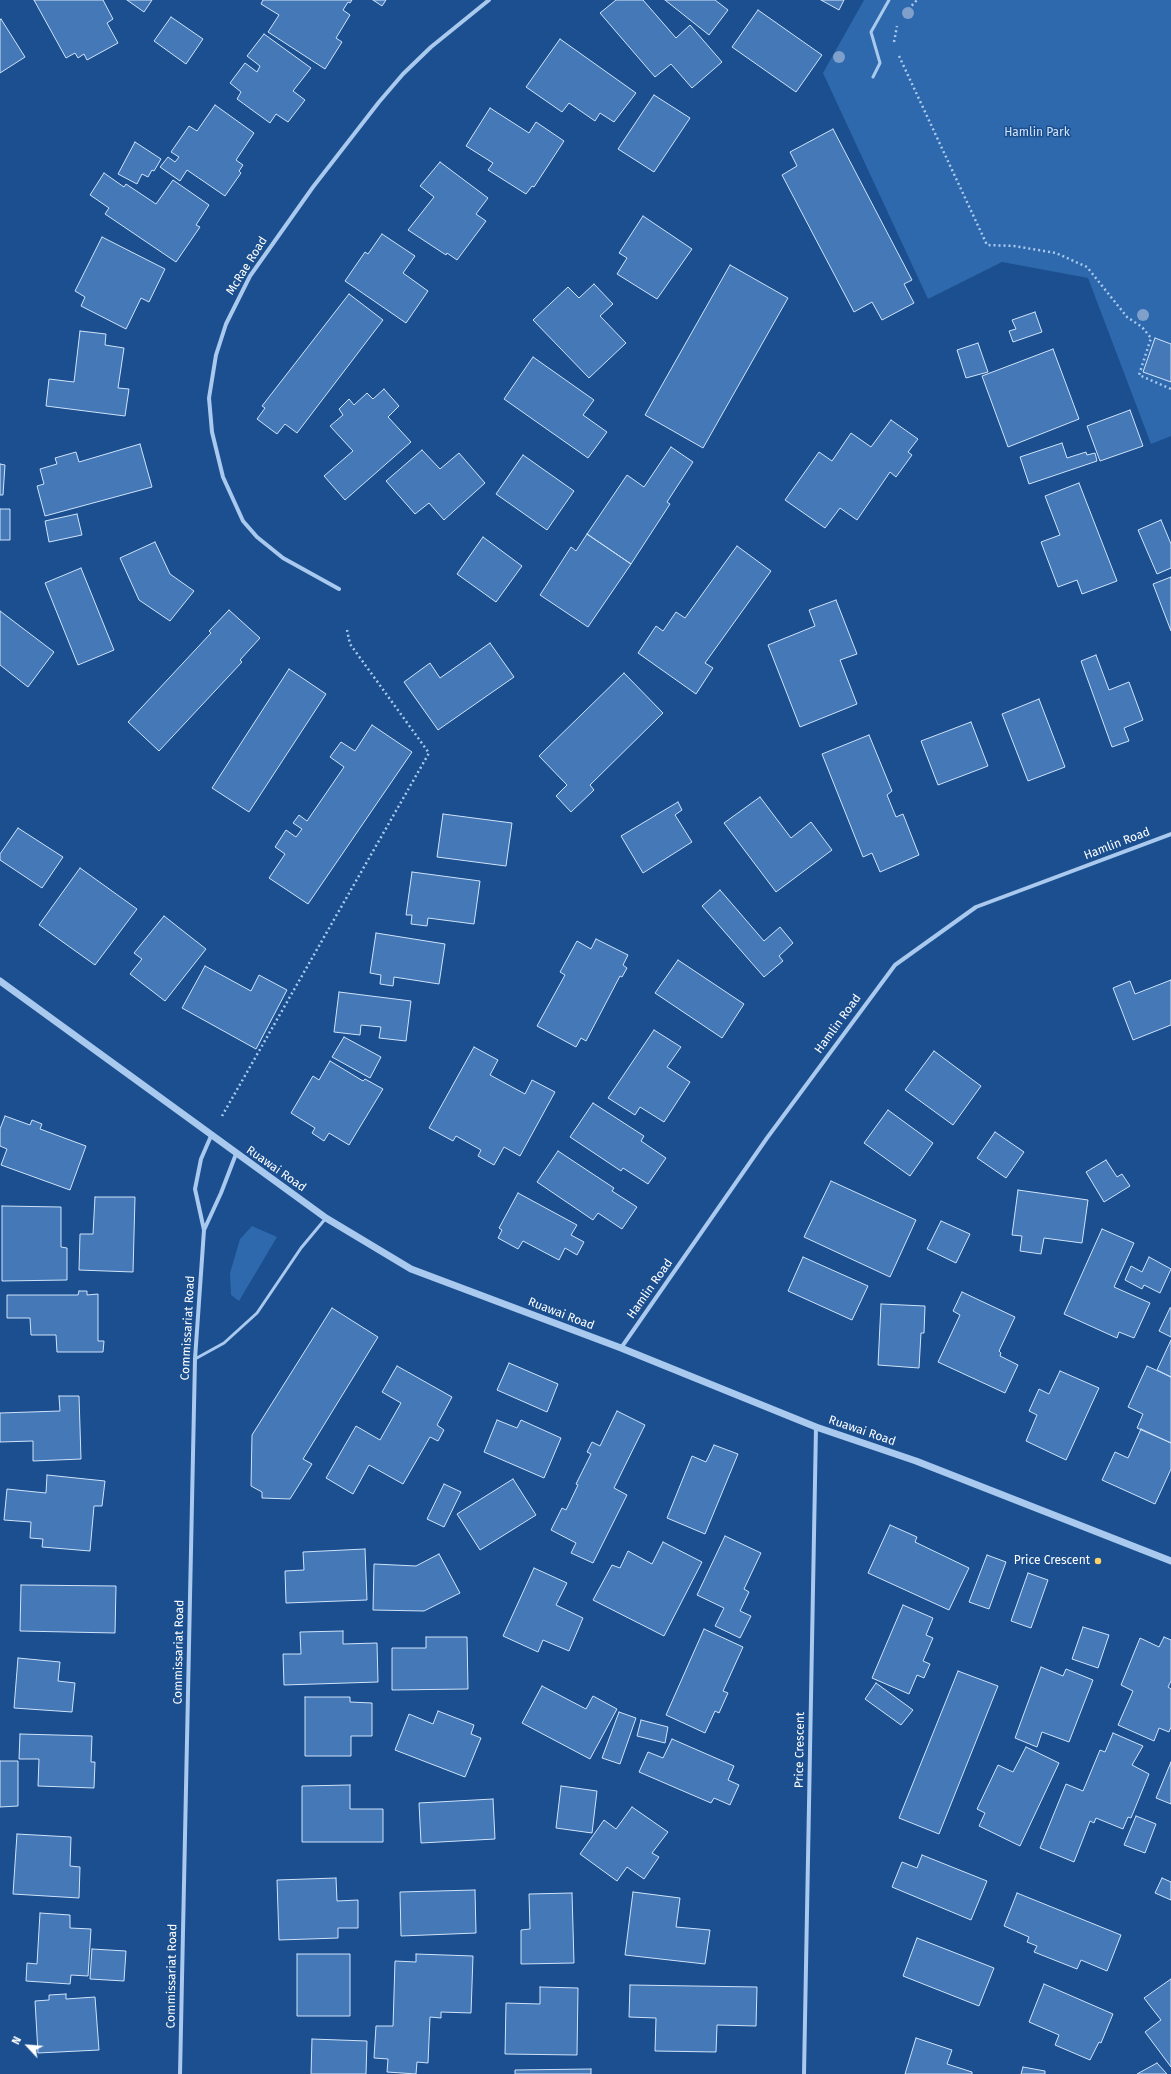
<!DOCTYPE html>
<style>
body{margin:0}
#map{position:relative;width:1171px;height:2074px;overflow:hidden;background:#1b4f8f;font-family:"Fira Sans",sans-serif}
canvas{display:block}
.north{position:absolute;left:8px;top:2026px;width:40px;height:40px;-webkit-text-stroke:3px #1b4f8f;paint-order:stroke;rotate:296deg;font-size:11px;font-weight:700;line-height:16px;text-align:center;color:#fff}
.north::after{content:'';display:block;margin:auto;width:14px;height:18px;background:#fff;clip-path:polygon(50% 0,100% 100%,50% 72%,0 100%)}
</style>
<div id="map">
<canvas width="1171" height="2074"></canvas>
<div class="north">N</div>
</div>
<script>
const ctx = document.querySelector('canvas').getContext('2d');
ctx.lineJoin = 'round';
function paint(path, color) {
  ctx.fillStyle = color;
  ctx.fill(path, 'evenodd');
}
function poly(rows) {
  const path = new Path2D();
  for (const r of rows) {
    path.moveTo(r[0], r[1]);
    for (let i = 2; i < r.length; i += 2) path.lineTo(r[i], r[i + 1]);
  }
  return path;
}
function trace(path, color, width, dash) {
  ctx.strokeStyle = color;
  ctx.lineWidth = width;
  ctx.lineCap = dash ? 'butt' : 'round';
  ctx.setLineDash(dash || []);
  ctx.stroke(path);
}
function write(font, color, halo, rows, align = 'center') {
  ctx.font = font + ' "Fira Sans",sans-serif';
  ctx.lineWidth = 3;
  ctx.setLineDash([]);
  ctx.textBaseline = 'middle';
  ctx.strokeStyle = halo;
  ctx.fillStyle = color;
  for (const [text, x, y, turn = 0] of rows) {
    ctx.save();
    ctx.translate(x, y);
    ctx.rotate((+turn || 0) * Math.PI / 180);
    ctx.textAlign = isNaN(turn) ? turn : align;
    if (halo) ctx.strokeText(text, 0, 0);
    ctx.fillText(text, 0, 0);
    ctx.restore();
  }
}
paint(poly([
 [864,0,1171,0,1171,436,1151,444,1088,278,1002,262,928,299,823,73],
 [252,1226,277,1237,239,1301,231,1295,230,1273,240,1239]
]), '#2e69ad');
const building = poly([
 [34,0,103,0,113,19,107,23,118,43,87,60,84,54,78,58,75,53,66,58,34,0],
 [127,0,152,0,144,12,127,0],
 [263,0,352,0,350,3,348,2,343,10,350,15,336,38,342,42,325,69,268,32,279,15,261,4,263,0],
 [373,0,386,0,382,6,373,0],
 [616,0,643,0,676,38,690,25,722,62,692,88,671,64,655,77,600,13,616,0],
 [665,0,715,0,728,10,709,35,665,0],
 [821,0,844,0,839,10,821,0],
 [758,10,822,55,796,92,732,47,758,10],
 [171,17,203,39,186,64,154,41,171,17],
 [1,19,25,57,0,73,0,20,1,19],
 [264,34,311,68,293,91,305,100,288,122,276,114,270,123,237,99,241,92,230,83,245,63,257,72,260,66,247,56,264,34],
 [560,39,636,93,614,122,600,113,595,121,569,103,562,112,526,87,560,39],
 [654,95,690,118,654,172,618,149,654,95],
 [215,105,254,133,236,160,243,165,239,171,241,173,225,196,187,170,180,181,160,167,168,157,175,162,179,157,171,152,189,126,197,131,215,105],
 [490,108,529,133,536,122,564,141,534,187,532,186,526,194,488,170,493,163,466,146,490,108],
 [833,129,912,280,904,284,914,303,882,320,872,302,854,312,782,175,797,166,790,152,833,129],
 [135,142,161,159,154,171,152,170,148,177,142,174,137,184,118,174,135,142],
 [440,162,488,198,476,214,486,221,457,260,447,253,446,255,408,230,434,197,420,186,440,162],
 [104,173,124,187,126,184,156,204,173,180,209,205,196,225,200,227,176,262,105,214,109,208,90,195,104,173],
 [643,216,692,249,657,299,617,274,627,258,619,253,643,216],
 [382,234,415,256,403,273,428,291,406,323,345,281,365,252,368,254,382,234],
 [102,237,165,269,149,302,141,298,126,329,81,306,85,297,75,291,102,237],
 [730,265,788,298,703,448,645,415,730,265],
 [594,284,613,304,600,316,626,343,589,378,533,320,568,287,579,298,594,284],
 [349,294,383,320,297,433,285,424,277,434,257,419,265,408,262,406,349,294],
 [1035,312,1042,332,1013,342,1009,331,1016,329,1012,320,1035,312],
 [80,331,106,334,105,345,124,348,118,388,129,389,125,416,46,406,49,379,74,382,80,331],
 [1155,338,1171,344,1171,382,1143,372,1155,338],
 [978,343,988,372,966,378,957,350,978,343],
 [1053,349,1079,419,1008,447,982,376,1053,349],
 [533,357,594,400,583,415,607,432,588,458,504,399,533,357],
 [384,389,399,406,388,417,411,442,345,500,324,476,353,451,330,426,343,415,339,409,349,399,354,405,367,393,373,399,384,389],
 [1130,410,1143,446,1100,461,1087,426,1130,410],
 [891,420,918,439,908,452,912,455,896,477,890,472,857,520,840,508,825,528,785,500,819,452,832,461,851,433,871,447,891,420],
 [1062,443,1067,458,1086,452,1087,455,1095,453,1097,461,1029,484,1020,457,1062,443],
 [140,444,152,487,45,516,37,486,44,484,40,469,57,464,55,458,76,452,79,462,140,444],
 [671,447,693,462,667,502,670,504,631,564,587,534,627,475,644,487,671,447],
 [422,450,440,469,459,453,485,483,444,520,429,503,415,514,386,481,422,450],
 [523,455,574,491,547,530,496,494,523,455],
 [0,464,5,465,3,495,0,495,0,464],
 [1079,483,1117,581,1082,594,1077,580,1058,587,1041,542,1060,535,1045,496,1079,483],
 [0,509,10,509,10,540,0,540,0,509],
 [77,514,82,535,49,542,45,521,77,514],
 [1161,520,1171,544,1171,568,1157,574,1138,530,1161,520],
 [587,534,631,564,588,627,540,595,571,547,576,551,587,534],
 [483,537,522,566,496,602,457,574,483,537],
 [155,542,170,574,194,591,170,621,139,600,120,558,155,542],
 [737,546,771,571,705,663,713,668,696,694,638,653,656,626,663,631,676,612,685,618,737,546],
 [81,568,114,650,78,665,45,583,81,568],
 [1171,577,1171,631,1153,584,1171,577],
 [836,600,857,654,840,660,857,704,800,727,768,645,815,626,809,610,836,600],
 [229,610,260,638,240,660,242,662,159,751,128,722,211,633,209,631,229,610],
 [0,611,54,652,28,687,0,665,0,611],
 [490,643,514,677,438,730,404,682,430,663,440,678,490,643],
 [1096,655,1109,690,1129,682,1143,720,1124,728,1129,741,1112,747,1081,661,1096,655],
 [289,669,326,694,249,812,212,788,289,669],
 [624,673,663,713,590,785,594,790,571,812,556,796,567,785,539,756,624,673],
 [1039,699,1065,767,1028,781,1002,714,1039,699],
 [971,722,988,766,938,785,921,741,971,722],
 [372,725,412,752,308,904,269,878,285,854,275,847,286,830,296,837,302,829,293,823,299,815,307,821,344,767,330,757,341,742,355,751,372,725],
 [869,735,892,791,887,795,896,817,903,814,919,855,880,872,872,853,863,857,822,754,869,735],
 [760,797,791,838,811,822,832,850,776,892,724,823,760,797],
 [678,802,682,810,675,815,692,842,643,873,621,836,678,802],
 [443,814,512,823,506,866,437,857,443,814],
 [18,828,63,857,42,888,0,860,0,854,18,828],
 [80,868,137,909,95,965,39,925,80,868],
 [412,872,480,881,474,924,428,918,427,926,411,924,412,915,406,915,412,872],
 [720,890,764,941,780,927,793,943,779,956,783,961,764,977,702,906,720,890],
 [164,916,206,949,165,1001,130,974,142,959,134,953,164,916],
 [376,933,445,944,439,984,394,977,393,986,380,984,381,975,370,973,376,933],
 [596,939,628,955,623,965,627,968,622,977,620,976,586,1041,581,1038,576,1047,537,1026,565,975,560,972,577,941,591,949,596,939],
 [678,960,744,1004,722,1038,655,993,678,960],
 [205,966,251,991,259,975,287,990,256,1049,182,1008,205,966],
 [1171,980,1171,1025,1133,1040,1113,988,1130,981,1135,994,1171,980],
 [339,992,411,1001,406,1041,379,1038,381,1027,361,1025,360,1035,334,1032,339,992],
 [654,1030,681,1047,667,1067,690,1082,664,1122,640,1107,635,1115,608,1098,654,1030],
 [344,1037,381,1057,370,1078,332,1057,344,1037],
 [474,1047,498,1060,490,1075,525,1094,532,1080,555,1092,520,1156,504,1147,494,1165,478,1156,481,1150,456,1136,453,1141,429,1128,474,1047],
 [934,1051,981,1086,953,1125,905,1090,934,1051],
 [330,1061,363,1081,365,1079,383,1089,349,1145,329,1133,324,1141,312,1133,315,1128,291,1113,313,1076,319,1080,330,1061],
 [593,1103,644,1136,641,1141,666,1158,648,1184,623,1168,621,1171,570,1137,593,1103],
 [888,1110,933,1143,910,1176,864,1143,888,1110],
 [5,1116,30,1125,32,1120,42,1124,40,1129,86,1146,70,1190,1,1165,7,1149,0,1146,0,1129,5,1116],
 [995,1132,1024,1152,1006,1178,977,1158,995,1132],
 [558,1151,614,1188,612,1191,637,1207,622,1229,598,1213,593,1220,537,1182,558,1151],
 [1106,1160,1117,1177,1122,1174,1130,1186,1104,1202,1086,1172,1106,1160],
 [831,1181,916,1220,890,1277,804,1237,831,1181],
 [1018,1190,1088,1200,1082,1243,1044,1238,1041,1254,1020,1251,1022,1236,1012,1235,1018,1190],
 [518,1193,577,1225,571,1235,584,1242,577,1255,565,1248,559,1260,523,1241,518,1249,498,1238,502,1230,499,1228,518,1193],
 [95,1197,135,1197,133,1272,79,1270,80,1234,93,1234,95,1197],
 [2,1206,61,1207,61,1247,67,1248,67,1280,2,1281,2,1206],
 [941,1221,970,1234,956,1263,927,1249,941,1221],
 [1102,1229,1134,1243,1114,1287,1150,1303,1134,1338,1119,1332,1117,1338,1064,1314,1102,1229],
 [803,1257,868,1286,852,1320,788,1291,803,1257],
 [1149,1257,1171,1269,1160,1293,1144,1285,1142,1289,1125,1280,1131,1266,1142,1272,1149,1257],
 [79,1291,87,1291,87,1295,98,1294,98,1341,104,1341,103,1352,57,1352,56,1335,31,1335,30,1318,7,1318,7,1295,78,1295,79,1291],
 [962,1292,1015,1317,999,1351,1001,1353,1000,1356,1018,1365,1005,1393,938,1362,960,1315,953,1311,962,1292],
 [881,1304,925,1306,924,1333,921,1333,919,1368,878,1365,881,1304],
 [332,1308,378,1337,303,1459,312,1464,290,1499,262,1498,262,1492,251,1486,252,1435,332,1308],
 [1170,1308,1171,1308,1171,1337,1159,1331,1170,1308],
 [1171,1340,1171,1377,1157,1370,1171,1340],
 [509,1363,558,1384,547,1412,497,1390,509,1363],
 [397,1366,452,1397,437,1425,444,1430,438,1441,430,1437,403,1484,369,1465,353,1494,326,1478,356,1426,380,1440,401,1403,382,1392,397,1366],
 [1147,1366,1171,1377,1171,1443,1137,1428,1143,1414,1128,1407,1147,1366],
 [1060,1371,1099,1388,1066,1460,1026,1441,1037,1415,1029,1411,1039,1389,1049,1394,1060,1371],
 [59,1396,79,1396,81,1459,33,1461,33,1441,0,1442,0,1413,60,1411,59,1396],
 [617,1411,645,1425,614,1488,627,1495,593,1563,571,1553,576,1543,551,1530,562,1508,566,1510,578,1485,576,1484,591,1454,587,1452,592,1442,600,1446,617,1411],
 [497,1420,517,1428,521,1420,561,1438,544,1478,484,1452,497,1420],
 [1141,1429,1171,1443,1171,1469,1155,1504,1102,1480,1115,1452,1128,1458,1141,1429],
 [714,1445,738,1454,705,1534,667,1518,692,1456,706,1462,714,1445],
 [47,1475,105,1481,102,1506,94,1506,90,1551,42,1547,43,1539,30,1538,31,1522,4,1520,7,1489,46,1493,47,1475],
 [513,1479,536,1515,480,1550,457,1514,513,1479],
 [444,1484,461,1492,444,1527,427,1519,444,1484],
 [890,1525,917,1537,915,1542,969,1568,949,1610,868,1573,890,1525],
 [725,1536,761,1553,744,1589,749,1592,740,1611,751,1616,740,1638,715,1626,724,1608,697,1595,725,1536],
 [663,1542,702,1562,664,1636,593,1600,612,1565,620,1568,628,1551,652,1564,663,1542],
 [365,1549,367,1600,286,1603,285,1571,304,1570,303,1552,365,1549],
 [439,1554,460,1593,424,1611,373,1610,374,1564,416,1566,439,1554],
 [987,1555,1006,1562,989,1609,969,1602,987,1555],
 [534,1568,567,1583,556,1605,583,1618,569,1651,543,1640,538,1652,503,1636,534,1568],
 [1028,1573,1048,1580,1031,1628,1011,1621,1028,1573],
 [21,1585,116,1586,115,1633,20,1631,21,1585],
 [903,1605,933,1618,926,1635,933,1638,923,1661,930,1664,924,1678,917,1675,909,1694,872,1678,903,1605],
 [1083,1627,1109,1635,1098,1668,1072,1659,1083,1627],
 [704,1629,743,1647,723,1691,728,1693,719,1713,715,1711,705,1733,666,1715,704,1629],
 [343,1631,343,1644,377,1643,378,1682,284,1685,283,1654,301,1654,300,1632,343,1631],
 [426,1637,467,1637,468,1689,392,1690,392,1648,426,1648,426,1637],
 [1164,1637,1171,1640,1171,1681,1168,1687,1171,1689,1171,1727,1169,1732,1159,1728,1154,1741,1118,1725,1133,1691,1121,1685,1140,1638,1159,1647,1164,1637],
 [18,1658,60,1662,58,1681,75,1683,72,1712,14,1708,18,1658],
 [1041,1667,1063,1676,1066,1669,1093,1680,1069,1742,1042,1732,1037,1747,1015,1738,1041,1667],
 [958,1671,998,1686,939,1834,899,1818,958,1671],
 [876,1683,913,1710,901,1725,865,1699,876,1683],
 [542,1686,586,1709,593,1696,617,1709,590,1759,522,1723,542,1686],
 [305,1697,350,1697,350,1702,372,1703,372,1736,351,1736,351,1756,305,1756,305,1697],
 [438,1711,474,1725,471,1734,481,1738,465,1777,395,1750,409,1714,433,1724,438,1711],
 [619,1712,636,1718,620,1764,602,1758,619,1712],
 [641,1720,668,1727,665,1743,637,1736,641,1720],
 [1113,1733,1143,1746,1132,1765,1149,1774,1131,1818,1128,1817,1123,1829,1096,1818,1094,1823,1090,1821,1074,1862,1040,1848,1066,1784,1083,1791,1100,1750,1105,1752,1113,1733],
 [20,1734,92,1736,91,1762,95,1762,94,1788,38,1786,39,1759,19,1759,20,1734],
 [672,1739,734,1766,728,1780,739,1785,730,1805,714,1798,711,1803,639,1772,648,1752,663,1758,672,1739],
 [1026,1747,1059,1763,1020,1846,979,1826,985,1813,977,1809,998,1765,1013,1772,1026,1747],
 [0,1761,18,1761,18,1806,0,1807,0,1761],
 [1171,1762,1171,1804,1156,1798,1171,1762],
 [350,1785,350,1809,383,1809,383,1842,302,1842,302,1786,350,1785],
 [561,1786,597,1791,592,1833,556,1828,561,1786],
 [493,1799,495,1839,421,1843,419,1803,493,1799],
 [632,1807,668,1832,652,1853,659,1857,644,1879,627,1867,617,1881,580,1854,604,1820,616,1829,632,1807],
 [1136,1816,1156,1824,1145,1853,1124,1845,1136,1816],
 [17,1834,71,1837,70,1866,80,1867,79,1898,13,1894,17,1834],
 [922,1855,987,1881,971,1920,892,1887,902,1862,917,1868,922,1855],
 [336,1878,337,1901,358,1900,358,1928,338,1928,338,1938,279,1940,277,1880,336,1878],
 [1162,1878,1171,1882,1171,1900,1155,1893,1162,1878],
 [475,1890,476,1933,401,1936,400,1892,475,1890],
 [633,1892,680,1898,676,1927,710,1930,705,1964,625,1955,633,1892],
 [572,1893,574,1963,521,1964,521,1930,530,1929,529,1894,572,1893],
 [1017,1893,1121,1935,1107,1971,1081,1960,1077,1969,1034,1952,1037,1946,1027,1942,1029,1937,1004,1926,1017,1893],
 [40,1913,70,1915,70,1928,91,1929,88,1976,71,1975,70,1984,26,1981,27,1963,37,1964,40,1913],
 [917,1938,994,1968,979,2006,903,1976,917,1938],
 [92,1949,126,1951,124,1981,90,1979,92,1949],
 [297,1954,350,1954,350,2016,297,2016,297,1954],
 [416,1954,473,1956,471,2013,441,2012,441,2018,430,2017,428,2063,417,2062,416,2074,387,2072,388,2059,374,2058,376,2026,393,2026,395,1961,416,1962,416,1954],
 [1171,1979,1171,2067,1145,2032,1161,2020,1144,1998,1171,1979],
 [1044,1984,1113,2014,1101,2043,1099,2042,1090,2060,1055,2045,1059,2035,1029,2022,1044,1984],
 [630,1985,757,1987,756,2026,717,2025,716,2052,655,2051,656,2018,629,2017,630,1985],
 [540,1987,578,1988,577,2055,505,2054,506,2003,540,2004,540,1987],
 [66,1994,66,1999,95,1997,99,2050,38,2053,35,2001,49,2000,49,1995,66,1994],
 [916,2038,952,2050,947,2064,972,2072,972,2074,905,2074,916,2038],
 [312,2039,367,2041,366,2074,311,2074,312,2039],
 [1157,2063,1167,2074,1137,2074,1157,2063],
 [1023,2067,1045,2071,1045,2074,1021,2074,1023,2067],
 [591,2069,591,2074,515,2074,515,2070,591,2069]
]);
paint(building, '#4478b7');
trace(building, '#cfe3fa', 1);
trace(poly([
 [905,13,917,0],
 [894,42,897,26],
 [899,56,987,245,1014,246,1056,253,1087,267,1127,317,1142,327,1151,338,1139,375,1171,389],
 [222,1116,429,753,350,644,347,630]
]), '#a9c9ee', 2.5, [2, 3]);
trace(poly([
 [873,77,880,63,871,32,889,0],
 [195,1359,224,1343,257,1313,301,1248,326,1218]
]), '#a9c9ee', 3);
trace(poly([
 [339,589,283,558,257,537,243,521,223,477,212,432,209,398,216,355,226,324,250,276,313,187,379,102,403,74,431,47,489,0],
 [204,1230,221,1193,236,1154],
 [621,1348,767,1138,895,965,976,907,1171,834],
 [180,2074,195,1359,204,1230,195,1189,201,1159,211,1136],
 [804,2074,816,1427]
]), '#a9c9ee', 4);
trace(poly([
 [0,981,326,1218,411,1269,621,1348,816,1427,916,1461,1171,1561]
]), '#a9c9ee', 7);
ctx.fillStyle = '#7ea0ca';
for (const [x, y] of [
 [908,13],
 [839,57],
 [1143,315]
]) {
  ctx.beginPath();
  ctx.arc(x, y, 6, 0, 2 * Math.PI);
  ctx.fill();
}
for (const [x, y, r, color] of [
 [1098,1561,4,"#ffd166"]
]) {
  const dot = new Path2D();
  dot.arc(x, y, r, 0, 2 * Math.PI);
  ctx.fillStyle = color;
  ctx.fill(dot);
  trace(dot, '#1b4f8f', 1.5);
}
write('12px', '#cfe3fa', '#1b4f8f', [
 ["Hamlin Park",1037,133]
]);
write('12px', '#fff', '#1b4f8f', [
 ["McRae Road",247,266,-58],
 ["Hamlin Road",1117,844,-21],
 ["Hamlin Road",838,1024,-54],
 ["Ruawai Road",276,1169,35],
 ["Hamlin Road",650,1289,-55],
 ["Ruawai Road",561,1314,21],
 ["Commissariat Road",188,1328,-87],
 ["Ruawai Road",862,1431,19],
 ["Commissariat Road",179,1652,-89],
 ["Price Crescent",800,1750,-89],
 ["Commissariat Road",172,1976,-89]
]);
write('12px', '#fff', '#1b4f8f', [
 ["Price Crescent",1090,1561]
], 'right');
</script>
